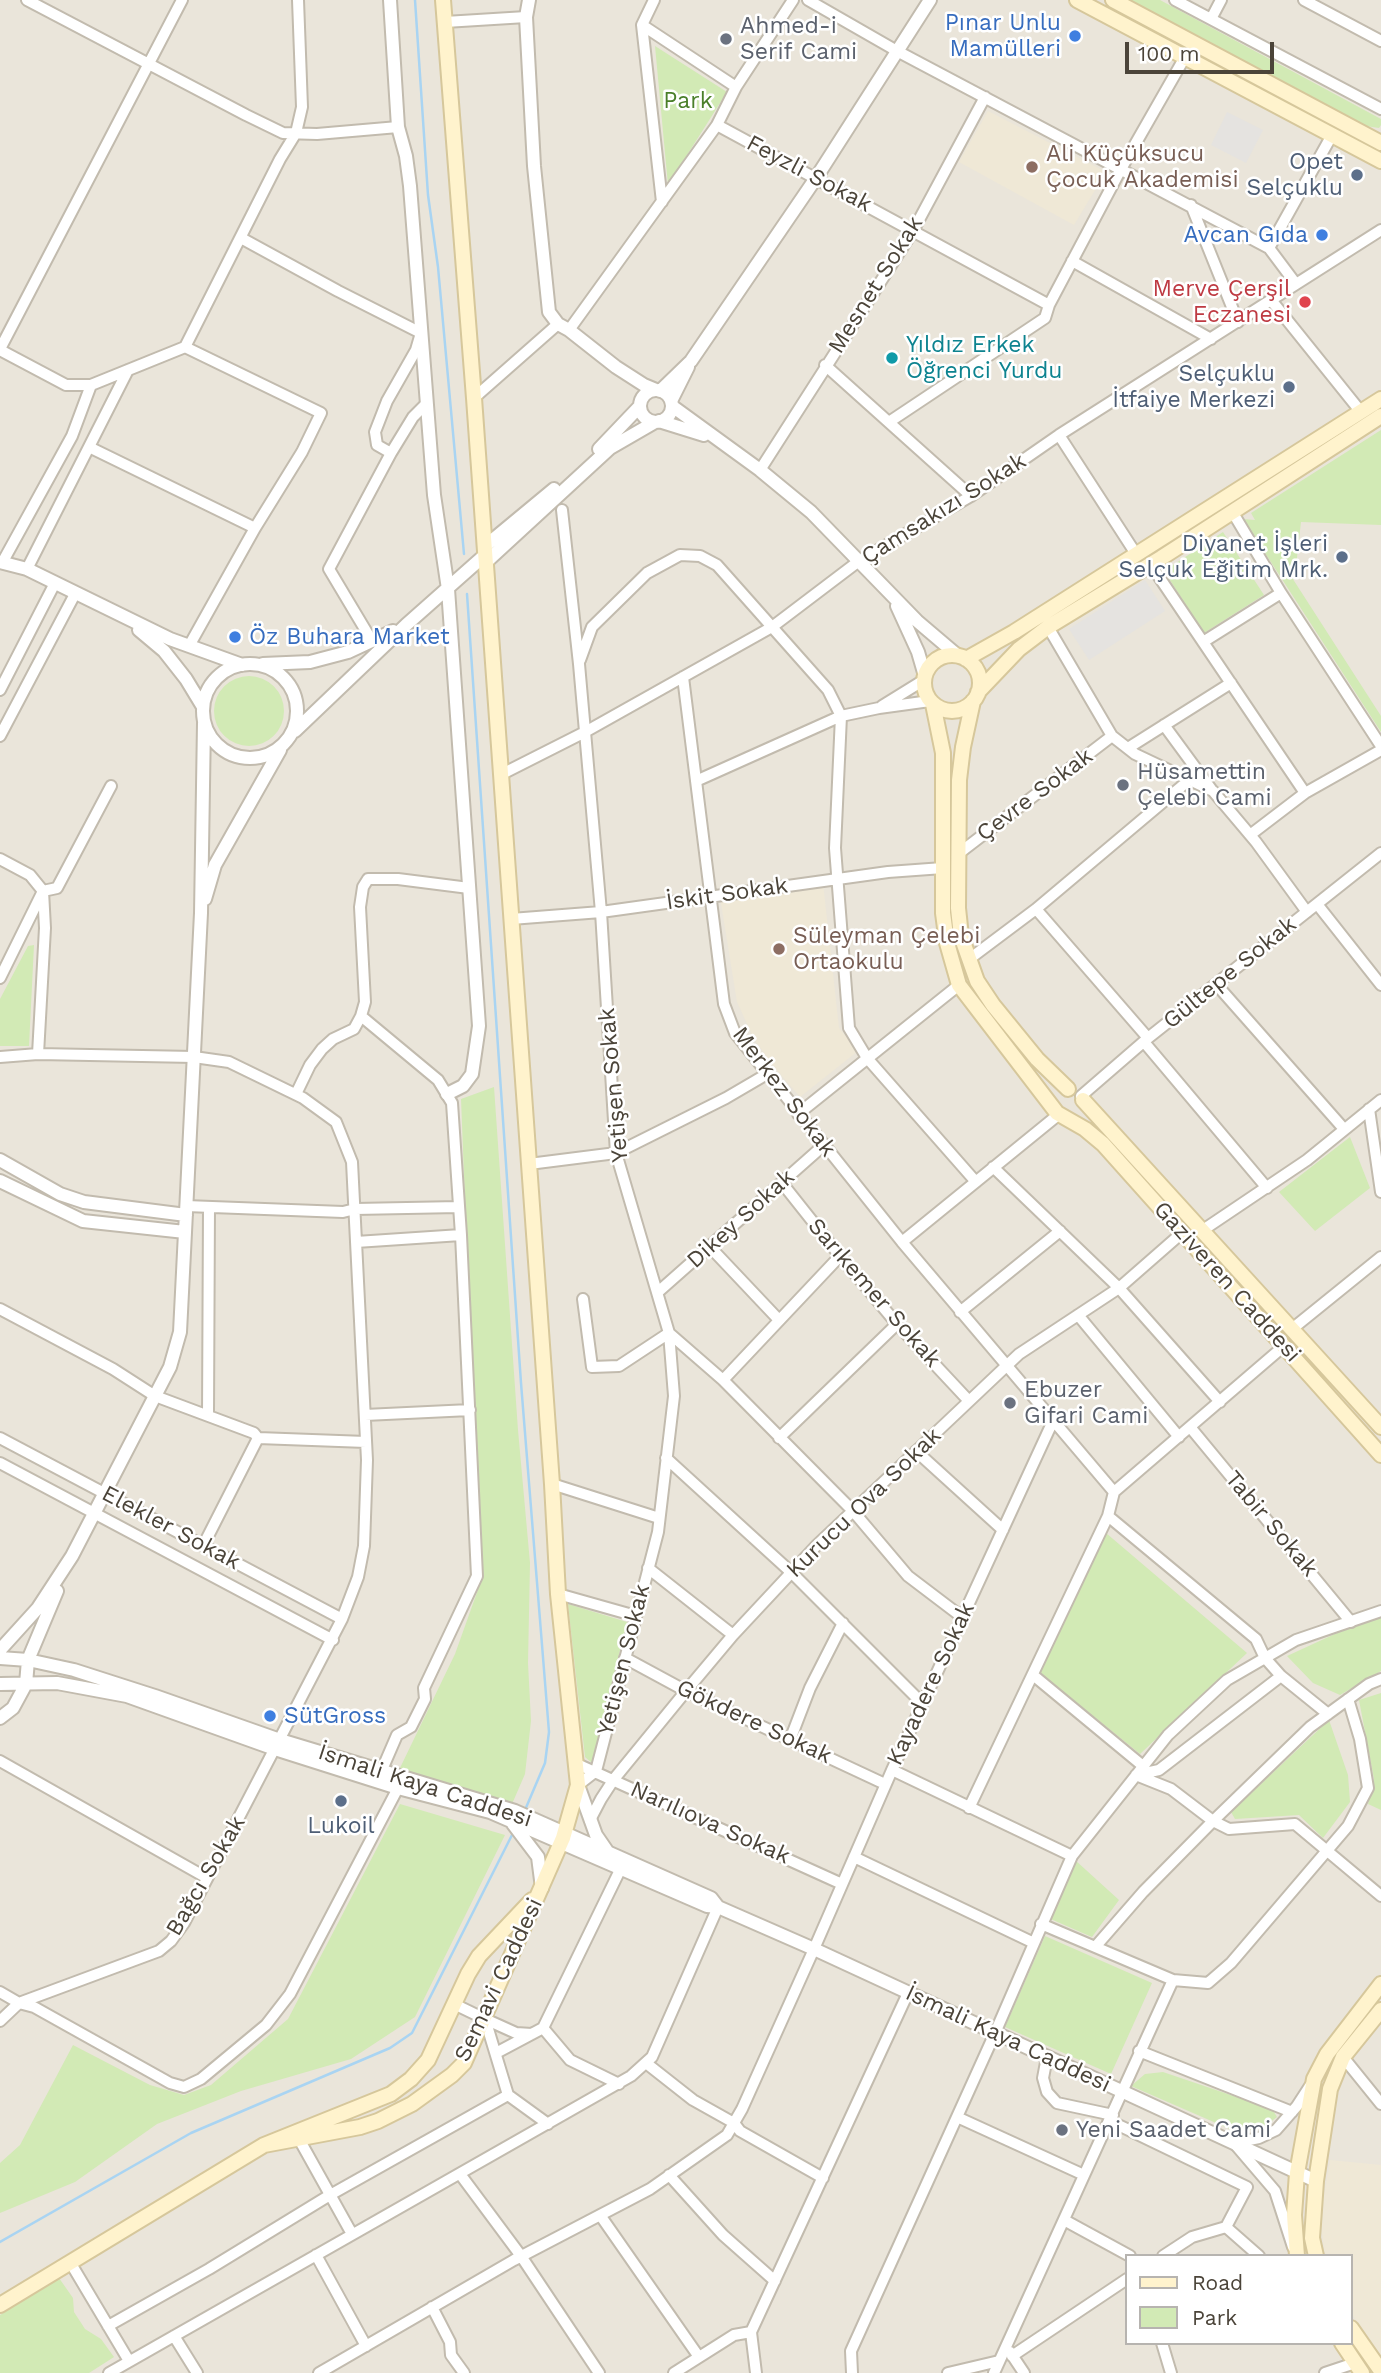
<!DOCTYPE html>
<meta charset="utf-8">
<style>
body{margin:0}
#map{position:relative;width:1381px;height:2373px;overflow:hidden;background:#f6f3ec;font-family:"Work Sans",sans-serif}
canvas{display:block}
.legend{position:absolute;left:1125px;top:2254px;width:228px;height:91px;box-sizing:border-box;background:#fff;border:2px solid #b7b4b0;margin:0;padding:9px 12px;list-style:none;font-size:21px;color:#4b4439}
.legend li{display:flex;align-items:center;gap:14px;height:35px}
.legend b{width:35px;border:2px solid #b7b4b0}
.scale{position:absolute;left:1125px;top:42px;width:149px;height:32px;box-sizing:border-box;border:4px solid #4b4439;border-top:0;padding-left:9px;font-size:21px;line-height:24px;white-space:nowrap;color:#4b4439;-webkit-text-stroke:5px #fff;paint-order:stroke}
</style>
<div id="map">
<canvas width="1381" height="2373"></canvas>
<ul class="legend">
<li><b style="height:9px;background:#fff3cd"></b>Road</li>
<li><b style="height:19px;background:#d2eab5"></b>Park</li>
</ul>
<div class="scale">100 m</div>
</div>
<script>
const ctx = document.querySelector('canvas').getContext('2d');
ctx.lineJoin = 'round';
function paint(path, color) {
  ctx.fillStyle = color;
  ctx.fill(path, 'evenodd');
}
function poly(rows) {
  const path = new Path2D();
  for (const r of rows) {
    if (r.length === 3) {
      path.moveTo(r[0] + r[2], r[1]);
      path.arc(r[0], r[1], r[2], 0, 2 * Math.PI);
      continue;
    }
    path.moveTo(r[0], r[1]);
    for (let i = 2; i < r.length; i += 2) path.lineTo(r[i], r[i + 1]);
  }
  return path;
}
function trace(path, color, width, dash) {
  ctx.strokeStyle = color;
  ctx.lineWidth = width;
  ctx.lineCap = dash ? 'butt' : 'round';
  ctx.setLineDash(dash || []);
  ctx.stroke(path);
}
function write(font, color, halo, rows, align = 'center') {
  ctx.font = font + ' "Work Sans",sans-serif';
  ctx.lineWidth = 5;
  ctx.setLineDash([]);
  ctx.textBaseline = 'middle';
  ctx.strokeStyle = halo;
  ctx.fillStyle = color;
  for (const [text, x, y, turn = 0] of rows) {
    ctx.save();
    ctx.translate(x, y);
    ctx.rotate((+turn || 0) * Math.PI / 180);
    ctx.textAlign = isNaN(turn) ? turn : align;
    if (halo) ctx.strokeText(text, 0, 0);
    ctx.fillText(text, 0, 0);
    ctx.restore();
  }
}
paint(poly([
 [0,0,1381,0,1381,2373,0,2373],
 [1127,2256,1351,2256,1351,2343,1127,2343]
]), '#eae5da');
paint(poly([
 [988,111,1106,172,1074,225,959,162],
 [823,883,839,1028,858,1051,800,1097,775,1068,754,1039,737,1002,720,897],
 [1330,2160,1381,2165,1381,2356,1370,2346,1351,2312,1351,2256,1325,2256,1320,2219]
]), '#efe8d6');
paint(poly([
 [1129,0,1160,0,1381,119,1381,125,1379,128,1359,125],
 [655,46,727,92,668,185],
 [1381,430,1381,525,1301,522,1296,566,1289,573,1381,716,1381,732,1243,519,1255,520,1251,513],
 [1223,532,1264,595,1204,633,1164,571],
 [249,711,35],
 [34,945,29,1046,0,1046,0,999,28,946],
 [494,1087,518,1430,530,1563,528,1663,531,1721,525,1774,512,1804,399,1770,455,1654,480,1584,461,1099],
 [1350,1137,1370,1188,1315,1231,1279,1192],
 [1106,1533,1247,1653,1140,1754,1039,1672],
 [568,1604,627,1622,592,1763,585,1757],
 [1381,1618,1381,1671,1340,1695,1313,1683,1287,1656,1350,1627],
 [1381,1693,1381,1810,1368,1804,1374,1779,1359,1700],
 [1329,1720,1348,1775,1350,1802,1323,1838,1299,1815,1235,1819,1231,1812],
 [400,1804,505,1835,415,2017,351,2059,241,2091,157,2124,75,2182,0,2213,0,2163,20,2145,73,2045,150,2085,184,2095,211,2085,288,2019],
 [1075,1860,1119,1900,1092,1937,1046,1917],
 [1045,1936,1152,1983,1111,2074,1005,2027],
 [1163,2072,1272,2109,1277,2117,1265,2126,1239,2133,1131,2086,1145,2074],
 [59,2278,73,2298,74,2312,85,2329,101,2339,114,2357,89,2373,0,2373,0,2315]
]), '#d2eab5');
paint(poly([
 [1227,112,1263,130,1246,163,1211,145],
 [1145,580,1165,611,1089,660,1069,629]
]), '#e5e3e0');
trace(poly([
 [415,0,428,195,438,267,464,554],
 [467,594,521,1383,549,1732,545,1763,525,1810],
 [0,2242,191,2133,390,2048,412,2033,513,1833]
]), '#a9d4f2', 2.5);
const minor = poly([
 [27,0,246,115,283,133,317,134,398,127],
 [654,0,642,25,662,202],
 [808,0,897,51,1269,248,1296,284],
 [1175,0,1381,109],
 [1304,0,1381,41],
 [1211,19,1221,0],
 [445,22,526,17],
 [642,25,736,87],
 [717,125,1049,305],
 [1191,205,1238,322],
 [241,238,338,291,421,333,416,350,387,401,375,432,377,445,391,453],
 [1269,248,1332,135],
 [1072,261,1211,339],
 [1271,300,1361,412],
 [569,330,717,125,736,87,793,0],
 [185,347,321,413,302,452,255,528,189,646],
 [0,349,182,0],
 [0,350,66,385,91,385,185,347,280,159,296,133,302,107,298,0],
 [825,365,971,496],
 [474,398,558,324],
 [889,422,1045,318,1049,305,1121,169,1185,57],
 [1059,435,1136,554],
 [91,448,255,528],
 [760,470,913,231,985,97],
 [562,510,579,664,601,912,616,1153,669,1333,674,1396,658,1532,596,1771,578,1785],
 [1233,513,1281,593,1381,746],
 [2,563,72,436,91,385],
 [1151,565,1305,793],
 [27,569,128,370],
 [1048,627,1112,736,1135,754,1213,791,1256,842,1307,912],
 [372,641,329,569,391,453,413,417,427,403],
 [1203,642,1281,593],
 [580,660,592,627,647,573,680,555,700,556,717,565,828,690,841,716,835,848,849,1028,867,1058,976,1182],
 [683,677,724,1004,735,1033,902,1242,1114,1492,1284,1346],
 [0,690,55,583],
 [882,706,924,680],
 [1164,725,1211,789],
 [0,736,75,594],
 [1128,748,1231,683],
 [500,775,585,732,772,627,859,561,971,496,1059,435,1381,230],
 [696,781,841,716,879,708,930,701],
 [1250,835,1305,793,1381,750],
 [958,854,1112,736],
 [0,859,30,875,43,891,45,928,38,1054],
 [1317,904,1381,985],
 [1036,909,1148,1038],
 [511,919,601,912,888,872,943,868],
 [968,960,1036,909,1188,781],
 [0,978,43,891,57,888,111,786],
 [1216,984,1344,1129],
 [361,1016,438,1080,452,1103,461,1235,477,1576,424,1688,425,1699,411,1727,397,1735,381,1772],
 [1144,1042,1267,1188],
 [0,1057,38,1054,194,1057,229,1062,303,1098,336,1122,352,1162,367,1460,364,1546,358,1577,342,1619,184,1923,171,1941,159,1951,19,2003,0,2021],
 [296,1094,310,1065,322,1049,333,1039,354,1029,361,1016,365,1002,360,907,363,887,368,879,398,879,469,888],
 [1081,1096,1148,1038,1381,853],
 [1369,1109,1381,1192],
 [798,1114,959,985],
 [529,1164,616,1153,726,1098,767,1074],
 [993,1167,1119,1288,1220,1402],
 [782,1183,840,1256,897,1324,969,1401],
 [186,1206,343,1212,355,1209,459,1207],
 [1203,1230,1307,1160,1381,1100],
 [356,1242,461,1235],
 [902,1242,1058,1115],
 [710,1247,779,1320],
 [658,1292,824,1145],
 [583,1299,592,1367,619,1366,669,1333,723,1380,853,1511,908,1576,962,1617],
 [0,1309,113,1369,155,1396,254,1433,258,1438],
 [960,1312,1060,1231],
 [1078,1315,1179,1437],
 [1292,1329,1381,1257],
 [723,1380,840,1256],
 [208,1414,209,1207],
 [365,1415,470,1410],
 [1190,1427,1351,1622],
 [0,1438,342,1619],
 [779,1438,897,1324],
 [916,1451,1003,1530],
 [666,1458,792,1573,922,1703],
 [0,1463,333,1640],
 [552,1484,659,1518],
 [1108,1516,1256,1639,1265,1658,1281,1676,1328,1714],
 [203,1546,258,1438,366,1442],
 [648,1568,733,1635],
 [558,1594,636,1616],
 [625,1658,686,1691,885,1784],
 [1033,1675,1143,1766],
 [1281,1676,1159,1770,1136,1775,1171,1789,1213,1821,1229,1829,1295,1824,1381,1896],
 [790,1740,810,1688,843,1623],
 [0,1761,207,1878],
 [577,1764,842,1884],
 [892,1770,1072,1856],
 [969,1808,1108,1516,1114,1492],
 [590,1820,601,1799,614,1779,686,1691,733,1635,817,1545,1019,1354,1119,1288,1183,1232],
 [854,1857,1034,1943],
 [1096,1946,1143,1892,1213,1821,1310,1727,1369,1684,1381,1679],
 [1173,1980,1208,1983,1231,1963,1348,1826,1368,1788,1360,1739,1348,1699],
 [0,1992,19,2003,34,2007,170,2083,184,2087,201,2079,266,2025,290,1994,398,1788],
 [485,2019,516,2033,532,2034],
 [543,2028,570,2060,619,2084],
 [1139,2051,1292,2112],
 [496,2053,543,2028,621,1868],
 [1047,2057,1043,2078,1047,2092,1057,2103,1113,2115],
 [1343,2057,1381,2104],
 [646,2063,693,2100,734,2123,740,2131,823,2178],
 [508,2095,548,2124],
 [957,2117,1084,2175],
 [1110,2121,1247,2187,1226,2227,1192,2237,1163,2256],
 [299,2139,352,2234],
 [460,2174,521,2256,599,2373],
 [669,2175,723,2235,775,2281],
 [600,2215,699,2357],
 [1064,2220,1130,2256],
 [1226,2227,1259,2256],
 [1293,2247,1275,2191,1234,2143,1259,2138,1276,2130,1297,2106,1310,2086],
 [316,2255,366,2346],
 [70,2262,129,2361],
 [432,2307,450,2342,451,2355,464,2373],
 [108,2326,209,2269,330,2195,508,2095,485,2019,454,2004],
 [174,2336,197,2373],
 [1162,2343,1171,2373],
 [1010,2352,1024,2373],
 [1012,2356,1127,2279],
 [109,2373,631,2076,652,2057,718,1907],
 [319,2373,514,2260,650,2189,727,2135,742,2109,814,1949,892,1770,1053,1421],
 [674,2373,734,2335,751,2332],
 [756,2373,751,2332,908,1993],
 [852,2373,851,2351,995,2033,1072,1856,1168,1735,1227,1680,1296,1640,1381,1611],
 [948,2373,999,2361],
 [994,2373,1173,1980,1041,1924],
 [1325,2373,1355,2363]
]);
const tertiary = poly([
 [390,0,398,127,406,156,410,186,434,495,448,589,479,1026,472,1074,463,1086,447,1094],
 [529,0,526,17,534,166,549,312,558,324,569,330,616,367,644,385,656,390],
 [656,406,16],
 [660,391,691,361,816,178,930,0],
 [671,401,688,367],
 [672,406,760,470,811,512,917,621,957,655],
 [659,421,704,435],
 [599,449,640,406],
 [484,547,554,489],
 [0,562,27,569,170,639,242,665],
 [485,563,610,448,655,422],
 [897,606,918,652,925,676],
 [139,630,164,651,186,679,203,707],
 [263,664,310,662,348,652,393,631],
 [250,711,47],
 [295,731,406,625,485,555],
 [205,899,215,865,280,750],
 [0,1160,60,1194,84,1202,186,1215],
 [0,1181,83,1221,185,1232],
 [0,1650,38,1608,72,1556,170,1367,180,1332,201,913,204,723],
 [0,1658,28,1660,74,1670,155,1696,280,1740,515,1811,711,1898,718,1907],
 [0,1684,57,1683,127,1696,275,1749,398,1788,490,1812,707,1906,718,1907,814,1949,1316,2181],
 [0,1718,13,1708,26,1684,28,1660,57,1591],
 [578,1785,596,1835,607,1851],
 [513,1824,538,1857,542,1888]
]);
const secondary = poly([
 [1077,0,1381,161],
 [1113,0,1381,143],
 [952,683,28],
 [966,659,1014,632,1381,399],
 [978,692,1019,649,1048,627,1161,558,1381,416],
 [973,701,963,747,959,780,958,908,961,936,977,981,993,1005,1037,1059,1068,1089],
 [933,704,943,753,943,913,947,943,959,985,1057,1113,1085,1129,1103,1144,1381,1455],
 [1083,1100,1381,1427],
 [264,2145,360,2127,378,2121,412,2104,452,2075,464,2063,563,1838,578,1785,558,1594,552,1484,474,398,443,0],
 [1297,2256,1294,2215,1297,2173,1314,2079,1327,2054,1381,1984],
 [1316,2256,1312,2238,1316,2181,1330,2089,1343,2057,1381,2010],
 [0,2305,264,2145,391,2094,411,2079,428,2060,468,1974,479,1956,532,1900],
 [1351,2328,1381,2371],
 [1342,2343,1362,2373]
]);
trace(minor, '#c2bbae', 14);
trace(tertiary, '#c2bbae', 16);
trace(secondary, '#d6c79b', 18);
trace(minor, '#fff', 10);
trace(tertiary, '#fff', 12);
trace(secondary, '#fff3cd', 14);
for (const [x, y, r, color] of [
 [1075,36,7,"#3f7fe0"],
 [726,39,7,"#6b7280"],
 [1032,167,7,"#8d6e63"],
 [1357,175,7,"#5c6f8a"],
 [1322,235,7,"#3f7fe0"],
 [1305,302,7,"#e0444e"],
 [892,358,7,"#0f9aa8"],
 [1289,387,7,"#5c6f8a"],
 [1342,557,7,"#5c6f8a"],
 [235,637,7,"#3f7fe0"],
 [1123,785,7,"#6b7280"],
 [779,949,7,"#8d6e63"],
 [1010,1403,7,"#6b7280"],
 [270,1716,7,"#3f7fe0"],
 [341,1801,7,"#5c6f8a"],
 [1062,2130,7,"#6b7280"]
]) {
  const dot = new Path2D();
  dot.arc(x, y, r, 0, 2 * Math.PI);
  ctx.fillStyle = color;
  ctx.fill(dot);
  trace(dot, '#fff', 2.5);
}
write('23px', '#366cbe', '#fff', [
 ["Pınar Unlu",1061,23],
 ["Mamülleri",1061,49],
 ["Avcan Gıda",1308,235],
 ["Öz Buhara Market",249,637,"left"],
 ["SütGross",284,1716,"left"]
], 'right');
write('23px', '#5b616d', '#fff', [
 ["Ahmed-i",740,26],
 ["Serif Cami",740,52],
 ["Hüsamettin",1137,772],
 ["Çelebi Cami",1137,798],
 ["Ebuzer",1024,1390],
 ["Gifari Cami",1024,1416],
 ["Yeni Saadet Cami",1076,2130]
], 'left');
write('23px', '#4a7f2a', '#fff', [
 ["Park",688,101]
]);
write('23px', '#785e54', '#fff', [
 ["Ali Küçüksucu",1046,154],
 ["Çocuk Akademisi",1046,180],
 ["Süleyman Çelebi",793,936],
 ["Ortaokulu",793,962]
], 'left');
write('23px', '#4e5e75', '#fff', [
 ["Opet",1343,162],
 ["Selçuklu",1343,188],
 ["Selçuklu",1275,374],
 ["İtfaiye Merkezi",1275,400],
 ["Diyanet İşleri",1328,544],
 ["Selçuk Eğitim Mrk.",1328,570],
 ["Lukoil",341,1826,"center"]
], 'right');
write('23px', '#4b4439', '#fff', [
 ["Feyzli Sokak",809,174,28],
 ["Mesnet Sokak",876,285,-58],
 ["Çamsakızı Sokak",944,509,-32],
 ["Çevre Sokak",1035,795,-37],
 ["İskit Sokak",727,894,-8],
 ["Gültepe Sokak",1230,973,-39],
 ["Yetişen Sokak",614,1085,-95],
 ["Merkez Sokak",784,1092,53],
 ["Dikey Sokak",741,1219,-42],
 ["Gaziveren Caddesi",1227,1282,48],
 ["Sarıkemer Sokak",874,1293,49],
 ["Kurucu Ova Sokak",864,1503,-44],
 ["Tabir Sokak",1271,1524,50],
 ["Elekler Sokak",171,1528,28],
 ["Yetişen Sokak",624,1660,-76],
 ["Kayadere Sokak",931,1684,-65],
 ["Gökdere Sokak",754,1722,25],
 ["İsmali Kaya Caddesi",425,1786,18],
 ["Narılıova Sokak",710,1823,24],
 ["Bağcı Sokak",206,1876,-60],
 ["Semavi Caddesi",499,1980,-65],
 ["İsmali Kaya Caddesi",1008,2039,25]
]);
write('23px', '#be3a42', '#fff', [
 ["Merve Çerşil",1291,289],
 ["Eczanesi",1291,315]
], 'right');
write('23px', '#0d838f', '#fff', [
 ["Yıldız Erkek",906,345],
 ["Öğrenci Yurdu",906,371]
], 'left');
</script>
